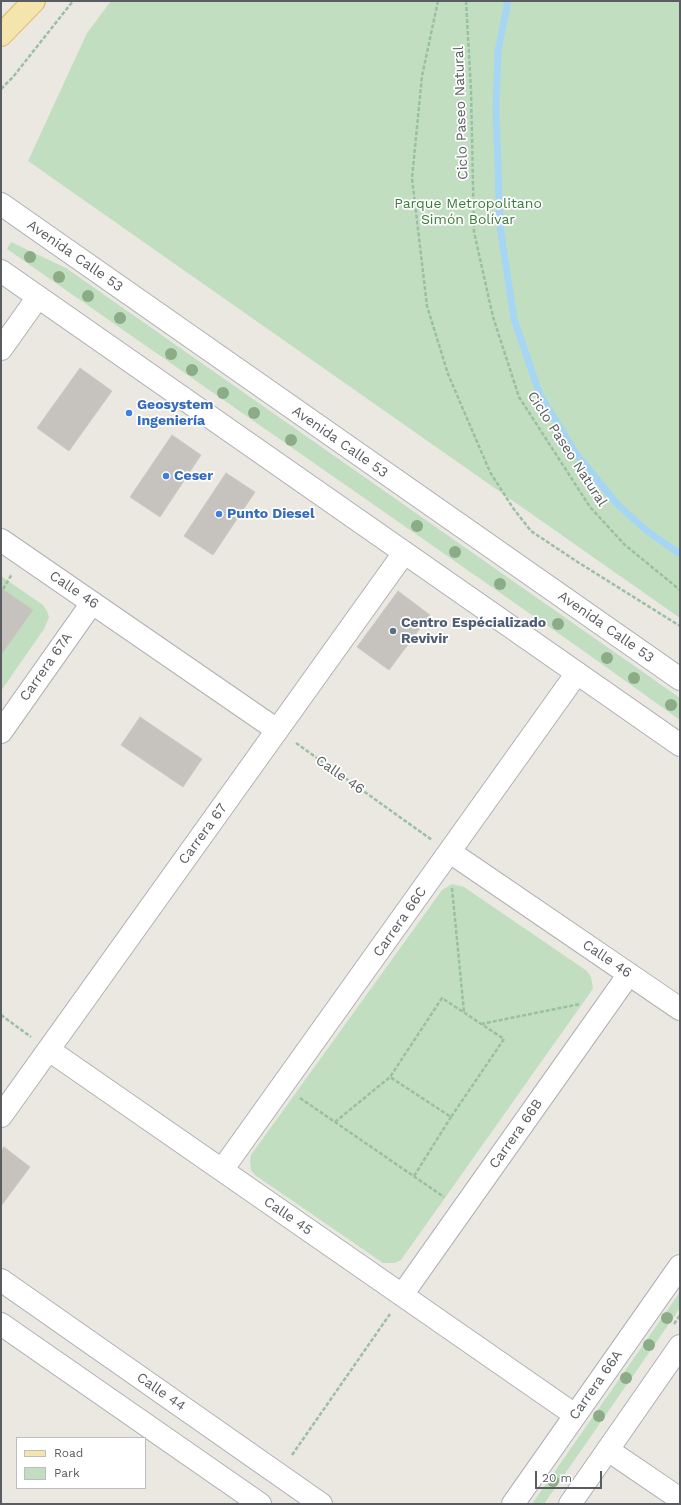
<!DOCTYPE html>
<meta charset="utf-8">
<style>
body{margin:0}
#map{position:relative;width:681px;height:1505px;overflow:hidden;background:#eae8e1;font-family:"Work Sans",sans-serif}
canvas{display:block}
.frame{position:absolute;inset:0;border:2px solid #595c60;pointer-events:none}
.legend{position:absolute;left:16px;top:1437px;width:130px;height:52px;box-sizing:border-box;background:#fff;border:1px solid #bdbebf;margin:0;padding:5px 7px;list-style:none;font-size:12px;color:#595c60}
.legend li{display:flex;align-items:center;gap:8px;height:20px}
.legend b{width:20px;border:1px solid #bdbebf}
.scale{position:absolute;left:535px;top:1471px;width:67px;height:18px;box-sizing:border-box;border:2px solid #595c60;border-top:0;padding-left:5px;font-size:12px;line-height:14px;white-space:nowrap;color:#595c60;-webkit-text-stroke:3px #fff;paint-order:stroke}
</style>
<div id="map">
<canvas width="681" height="1505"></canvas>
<div class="frame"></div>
<ul class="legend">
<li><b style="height:5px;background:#f4e5ac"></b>Road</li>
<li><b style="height:11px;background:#c1dfc0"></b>Park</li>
</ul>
<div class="scale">20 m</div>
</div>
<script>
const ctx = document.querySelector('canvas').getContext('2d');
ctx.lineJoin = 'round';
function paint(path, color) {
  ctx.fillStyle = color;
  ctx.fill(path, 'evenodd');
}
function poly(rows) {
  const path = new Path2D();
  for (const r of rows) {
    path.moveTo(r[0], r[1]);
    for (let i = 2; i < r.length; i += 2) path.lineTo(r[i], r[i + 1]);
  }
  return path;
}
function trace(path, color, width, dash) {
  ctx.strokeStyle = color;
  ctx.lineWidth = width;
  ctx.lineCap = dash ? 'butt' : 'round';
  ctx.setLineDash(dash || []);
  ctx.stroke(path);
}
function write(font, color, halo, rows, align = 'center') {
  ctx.font = font + ' "Work Sans",sans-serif';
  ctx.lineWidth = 3.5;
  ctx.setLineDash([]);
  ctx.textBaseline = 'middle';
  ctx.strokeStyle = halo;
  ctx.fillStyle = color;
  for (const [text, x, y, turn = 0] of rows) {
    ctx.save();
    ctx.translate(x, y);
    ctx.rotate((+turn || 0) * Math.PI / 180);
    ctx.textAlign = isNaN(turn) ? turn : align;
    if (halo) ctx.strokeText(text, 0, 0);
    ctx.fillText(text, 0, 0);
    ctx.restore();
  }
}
paint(poly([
 [111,1,680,1,680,618,28,161,87,33],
 [11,242,66,268,680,698,680,720,585,652,7,249],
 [1,576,43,605,47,611,49,617,44,629,1,691],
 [452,884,464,887,587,971,591,977,593,988,590,993,401,1260,395,1263,383,1263,255,1175,251,1170,250,1161,251,1155,442,890],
 [680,1292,680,1308,544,1504,532,1504]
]), '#c1dfc0');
trace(poly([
 [508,1,498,51,496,109,500,226,514,319,540,395,577,455,618,505,647,531,680,554]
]), '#a7d6f4', 7);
const building = poly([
 [80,368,112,391,69,451,37,428,80,368],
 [172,435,201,455,160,517,130,497,172,435],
 [226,473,255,492,213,555,184,536,226,473],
 [1,588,33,610,1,655,1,588],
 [398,591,430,615,389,670,357,647,398,591],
 [140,717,202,759,183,787,121,745,140,717],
 [4,1147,30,1167,1,1206,1,1151,4,1147]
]);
paint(building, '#c6c2be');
trace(building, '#cec9c0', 1);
const street = poly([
 [1,349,38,297],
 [1,540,277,730],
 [1,732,92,603],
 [450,852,680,1009],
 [49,1050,575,1415],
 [1,1116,404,553],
 [222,1170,577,673],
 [402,1295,629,974],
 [608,1450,680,1499]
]);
const secondary = poly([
 [1,204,680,679],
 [1,271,680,745],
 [1,1280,321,1504],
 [1,1324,260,1504],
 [513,1504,680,1266],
 [570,1504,680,1346]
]);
const primary = poly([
 [1,35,34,1]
]);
trace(street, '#aeb1b5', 24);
trace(secondary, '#adb0b5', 24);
trace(primary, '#dfb765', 24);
trace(poly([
 [438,1,422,76,412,178,427,306,448,374,490,472,513,508,531,531,576,561,680,626],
 [466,1,471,91,474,232,493,317,519,397,590,507,625,545,680,590],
 [1,89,13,77,73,1],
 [3,589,12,574],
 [296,743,432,840],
 [452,888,464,1012],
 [1,1015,31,1037],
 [481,1024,580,1004],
 [300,1098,444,1197],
 [335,1122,390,1077,442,998,504,1039,451,1117,390,1077],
 [414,1176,451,1117],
 [674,1324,680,1315],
 [292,1455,390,1314]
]), '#9abfa3', 2.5, [4, 2]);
trace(street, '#fff', 22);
trace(secondary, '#fff', 22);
trace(primary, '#f4e5ac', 22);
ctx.fillStyle = '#8bac87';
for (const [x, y] of [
 [30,257],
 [59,277],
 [88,296],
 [120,318],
 [171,354],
 [192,370],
 [223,393],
 [254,413],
 [291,440],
 [417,526],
 [455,552],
 [500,584],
 [558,624],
 [607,658],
 [634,678],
 [671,705],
 [667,1318],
 [649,1345],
 [626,1378],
 [599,1416],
 [553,1481]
]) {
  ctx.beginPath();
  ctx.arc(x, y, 6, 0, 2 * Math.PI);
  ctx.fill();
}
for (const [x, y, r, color] of [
 [129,413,4,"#3f7fe0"],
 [166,476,4,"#3f7fe0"],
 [219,514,4,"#3f7fe0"],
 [393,631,4,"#5c6f8a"]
]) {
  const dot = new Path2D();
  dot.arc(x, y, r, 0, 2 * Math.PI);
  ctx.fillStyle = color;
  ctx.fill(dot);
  trace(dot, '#fff', 1.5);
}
write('14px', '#595c60', '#fff', [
 ["Ciclo Paseo Natural",461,113,-92],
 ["Avenida Calle 53",75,256,35],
 ["Avenida Calle 53",340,442,35],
 ["Ciclo Paseo Natural",567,449,57],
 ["Calle 46",74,590,34],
 ["Avenida Calle 53",606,627,35],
 ["Carrera 67A",46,667,-55],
 ["Calle 46",340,775,35],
 ["Carrera 67",203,834,-54],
 ["Carrera 66C",400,922,-55],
 ["Calle 46",607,959,34],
 ["Carrera 66B",516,1134,-55],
 ["Calle 45",288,1216,35],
 ["Carrera 66A",596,1385,-55],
 ["Calle 44",161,1392,35]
]);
write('14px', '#3d7b3d', '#fff', [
 ["Parque Metropolitano",468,204],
 ["Simón Bolívar",468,220]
]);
write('bold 14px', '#366cbe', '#fff', [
 ["Geosystem",137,405],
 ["Ingeniería",137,421],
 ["Ceser",174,476],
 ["Punto Diesel",227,514]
], 'left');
write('bold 14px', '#4e5e75', '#fff', [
 ["Centro Espécializado",401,623],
 ["Revivir",401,639]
], 'left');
</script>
